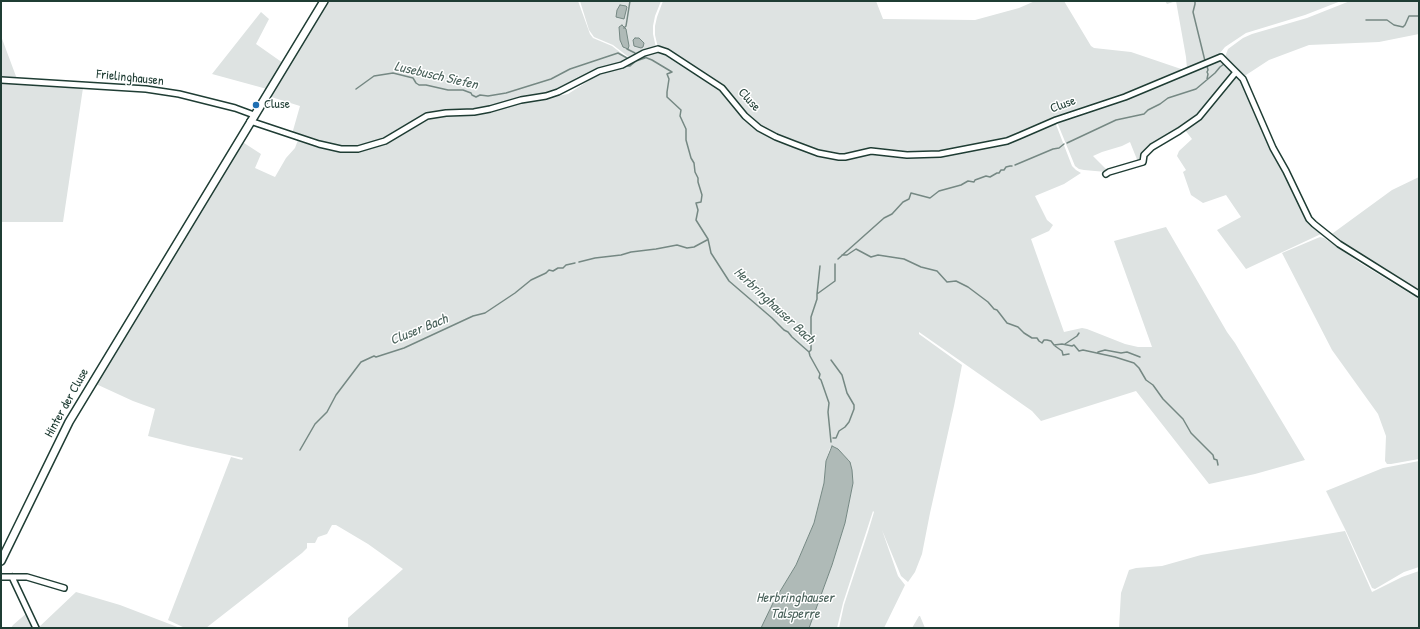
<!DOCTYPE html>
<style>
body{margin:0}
#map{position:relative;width:1420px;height:629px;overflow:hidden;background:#fff;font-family:"Patrick Hand",sans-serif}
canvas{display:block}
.frame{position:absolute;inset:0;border:2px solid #1f3d34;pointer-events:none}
</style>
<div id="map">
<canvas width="1420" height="629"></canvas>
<div class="frame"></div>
</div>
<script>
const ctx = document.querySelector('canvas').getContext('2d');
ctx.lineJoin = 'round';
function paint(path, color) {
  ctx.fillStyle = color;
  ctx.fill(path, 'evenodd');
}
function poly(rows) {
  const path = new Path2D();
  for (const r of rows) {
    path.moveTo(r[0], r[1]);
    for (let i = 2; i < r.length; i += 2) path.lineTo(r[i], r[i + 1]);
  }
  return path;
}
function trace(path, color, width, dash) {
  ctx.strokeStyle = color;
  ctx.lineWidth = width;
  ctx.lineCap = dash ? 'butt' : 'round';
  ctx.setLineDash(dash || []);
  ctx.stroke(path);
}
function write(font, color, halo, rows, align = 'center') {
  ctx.font = font + ' "Patrick Hand",sans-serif';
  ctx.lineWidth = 3;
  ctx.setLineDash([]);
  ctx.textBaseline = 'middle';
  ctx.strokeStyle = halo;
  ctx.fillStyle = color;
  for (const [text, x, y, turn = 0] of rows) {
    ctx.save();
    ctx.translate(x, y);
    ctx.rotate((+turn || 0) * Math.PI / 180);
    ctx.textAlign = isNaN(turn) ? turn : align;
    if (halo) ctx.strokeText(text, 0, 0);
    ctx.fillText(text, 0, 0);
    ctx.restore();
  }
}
paint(poly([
 [326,1,578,1,590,34,593,38,612,46,630,60,609,67,569,90,560,93,491,108,433,114,396,134,369,146,342,148,292,134,300,106,268,96],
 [580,1,661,1,655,16,653,26,653,34,656,48,631,59,613,45,594,37,589,30],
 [663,1,876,1,883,19,975,20,1019,8,1035,1,1064,1,1091,46,1094,48,1131,52,1184,70,1187,69,1186,57,1176,1,1167,4,1165,1,1341,1,1305,15,1246,33,1225,47,1216,58,1155,83,1055,122,1072,166,1076,170,1081,173,1064,184,1035,196,1047,220,1053,225,1049,231,1031,239,1064,332,1082,328,1087,329,1125,344,1138,347,1152,347,1114,241,1166,227,1227,332,1235,343,1305,460,1255,474,1209,484,1136,391,1041,421,1032,411,919,332,919,334,962,365,954,406,930,513,922,554,915,572,908,582,901,576,882,530,898,576,905,585,884,628,839,628,844,605,868,532,874,512,873,511,843,603,837,628,809,628,832,565,845,523,853,483,851,466,849,460,847,459,843,454,830,448,826,461,824,483,814,523,796,565,773,603,761,628,348,628,348,618,403,569,368,544,336,525,332,525,327,534,318,537,315,543,307,543,307,548,302,553,206,628,185,628,168,620,231,457,242,460,243,458,188,446,148,436,155,409,133,401,96,384,241,141,261,154,255,168,275,177,286,158,295,148,298,140,319,147,341,151,371,149,392,140,434,117,478,114,526,102,568,94,602,72,658,48,655,35,655,26,657,17],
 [1350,1,1419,1,1419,34,1379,42,1309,45,1269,60,1243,77,1225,57,1228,49,1243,38,1252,34,1307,18],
 [261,12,269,19,256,44,283,63,267,89,212,74],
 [1,36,17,79,1,78],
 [1221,60,1232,71,1232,74,1198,116,1145,151,1139,157,1140,161,1138,162,1130,142,1122,146,1102,152,1093,156,1108,171,1106,172,1084,170,1079,169,1075,166,1057,122],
 [1237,75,1241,81,1272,149,1321,234,1246,269,1217,230,1241,217,1226,195,1203,203,1191,195,1183,172,1186,170,1177,156,1179,151,1192,139,1185,130],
 [1,83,83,88,63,222,1,222],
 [1419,177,1419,293,1329,236,1392,190],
 [1320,237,1324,238,1360,263,1419,299,1419,459,1391,464,1387,464,1385,461,1386,436,1378,414,1332,350,1282,253],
 [1419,461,1419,567,1404,572,1375,589,1372,588,1345,529,1326,491,1383,468],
 [1345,531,1372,592,1402,577,1419,571,1419,628,1119,628,1121,593,1129,570,1136,568,1162,566,1201,555],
 [76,592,120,605,180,628,38,628],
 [28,612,35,628,11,628,13,625],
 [919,616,920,616,925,628,912,628]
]), '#dee3e2');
const water = poly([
 [620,5,626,6,627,7,624,19,616,17,617,10,620,5],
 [622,25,626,29,629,46,628,49,623,47,620,40,619,27,622,25],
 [635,38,639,38,644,43,643,47,641,48,634,46,633,40,635,38],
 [832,446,838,449,850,462,852,470,853,483,845,523,832,565,809,628,761,628,773,603,796,565,814,523,824,483,826,461,832,446]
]);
paint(water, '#afbab7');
trace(water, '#758883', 1);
trace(poly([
 [1195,1,1195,4,1193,12,1205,61],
 [1366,20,1387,20,1394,25,1403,27,1405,25,1409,16,1419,16],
 [624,28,626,26,630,1],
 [627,49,635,53],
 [642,56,652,60,672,72,667,74,669,79,667,92,667,97,681,110,680,116,686,129,686,140,691,158,694,163,695,172,698,178,698,182,702,195,701,202,696,203,698,210,696,220,708,239,711,253,729,281,772,318,784,330,788,332,792,337,809,352,810,356,820,374,819,378,821,380,829,403,828,412,831,442],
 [628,66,630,66,636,61,645,58],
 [1207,66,1208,70,1207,72,1208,74,1207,79],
 [356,89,374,76,393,73,413,78,416,83,419,85,426,85,448,90,463,90,471,93,472,95,476,97,480,95,488,96,506,93,551,79,570,69,618,53,627,58],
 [1067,143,1116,120,1144,114,1148,110,1160,104,1168,98,1196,89,1215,73,1220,67,1224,64],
 [1015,165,1053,149,1059,148,1064,144],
 [842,255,847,255,856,249,871,257,878,255,904,259,921,267,937,271,947,282,956,281,968,287,988,302,994,309,997,310,1007,323,1018,327,1024,333,1032,338,1037,338,1039,341,1042,343,1044,340,1047,340,1051,341,1054,345,1062,344,1072,346,1074,345,1079,351,1083,350,1115,357,1134,363,1139,368,1146,380,1153,385,1163,399,1183,419,1191,433,1213,455,1214,459,1217,460,1218,465],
 [838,259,884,218,892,214,903,202,909,199,911,193,930,198,939,191,961,185,968,181,974,182,975,180,986,176,990,177,997,173,999,173,1001,170,1004,170,1006,167,1010,166,1012,166],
 [579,262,595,258,621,255,631,252,656,249,677,245,687,248,694,247,707,240],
 [817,294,820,266],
 [1065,344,1077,336,1079,333],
 [1055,346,1062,351,1063,355,1069,354],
 [809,352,811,350,811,317,817,299,817,294,835,281,835,264],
 [1098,352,1105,350,1121,353,1127,352,1140,357],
 [831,360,842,375,847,393,854,405,854,409,849,422,845,427,839,431,836,438,833,438],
 [300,450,315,424,327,412,336,395,361,362,374,356,376,357,404,348,473,316,485,313,515,293,531,280,546,273,549,270,553,271,558,268,563,268,566,265,575,263]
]), '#758883', 1.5);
const street = poly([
 [1,80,146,89,179,94,235,108,254,115],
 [250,121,319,144,341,149,358,149,385,141,427,116,446,113,474,112,490,109,521,100,546,96,558,92,599,71,622,65,644,53,658,49,667,52,722,88,745,116,759,128,776,137,794,144,818,153,839,157,845,157,871,151,907,155,940,154,1007,141,1019,136,1056,120,1125,97,1221,57,1243,79,1273,148,1286,171,1309,219,1314,224,1339,244,1419,294],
 [1106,174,1109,172,1143,162,1144,155,1152,147,1179,131,1199,117,1236,72],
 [1,577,27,577,64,588],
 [12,577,36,628]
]);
const secondary = poly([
 [1,561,69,422,324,1]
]);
trace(street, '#1f3d34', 8);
trace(secondary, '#1f3d34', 10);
trace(street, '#fff', 5);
trace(secondary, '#fff', 7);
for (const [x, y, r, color] of [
 [256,105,4,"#1f6fb2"]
]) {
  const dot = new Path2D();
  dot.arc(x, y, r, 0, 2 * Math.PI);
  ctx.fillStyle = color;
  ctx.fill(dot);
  trace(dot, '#fff', 1.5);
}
write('13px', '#1f3d34', '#fff', [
 ["Frielinghausen",130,78,6],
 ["Cluse",749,100,48],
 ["Cluse",1063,105,-20],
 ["Hinter der Cluse",67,403,-61]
]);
write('13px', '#1f3d34', '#fff', [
 ["Cluse",264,105]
], 'left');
write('italic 14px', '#4a625b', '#fff', [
 ["Lusebusch Siefen",436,76,13],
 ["Herbringhauser Bach",774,306,43],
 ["Cluser Bach",419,330,-22],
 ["Herbringhauser",795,598],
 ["Talsperre",795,614]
]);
</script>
